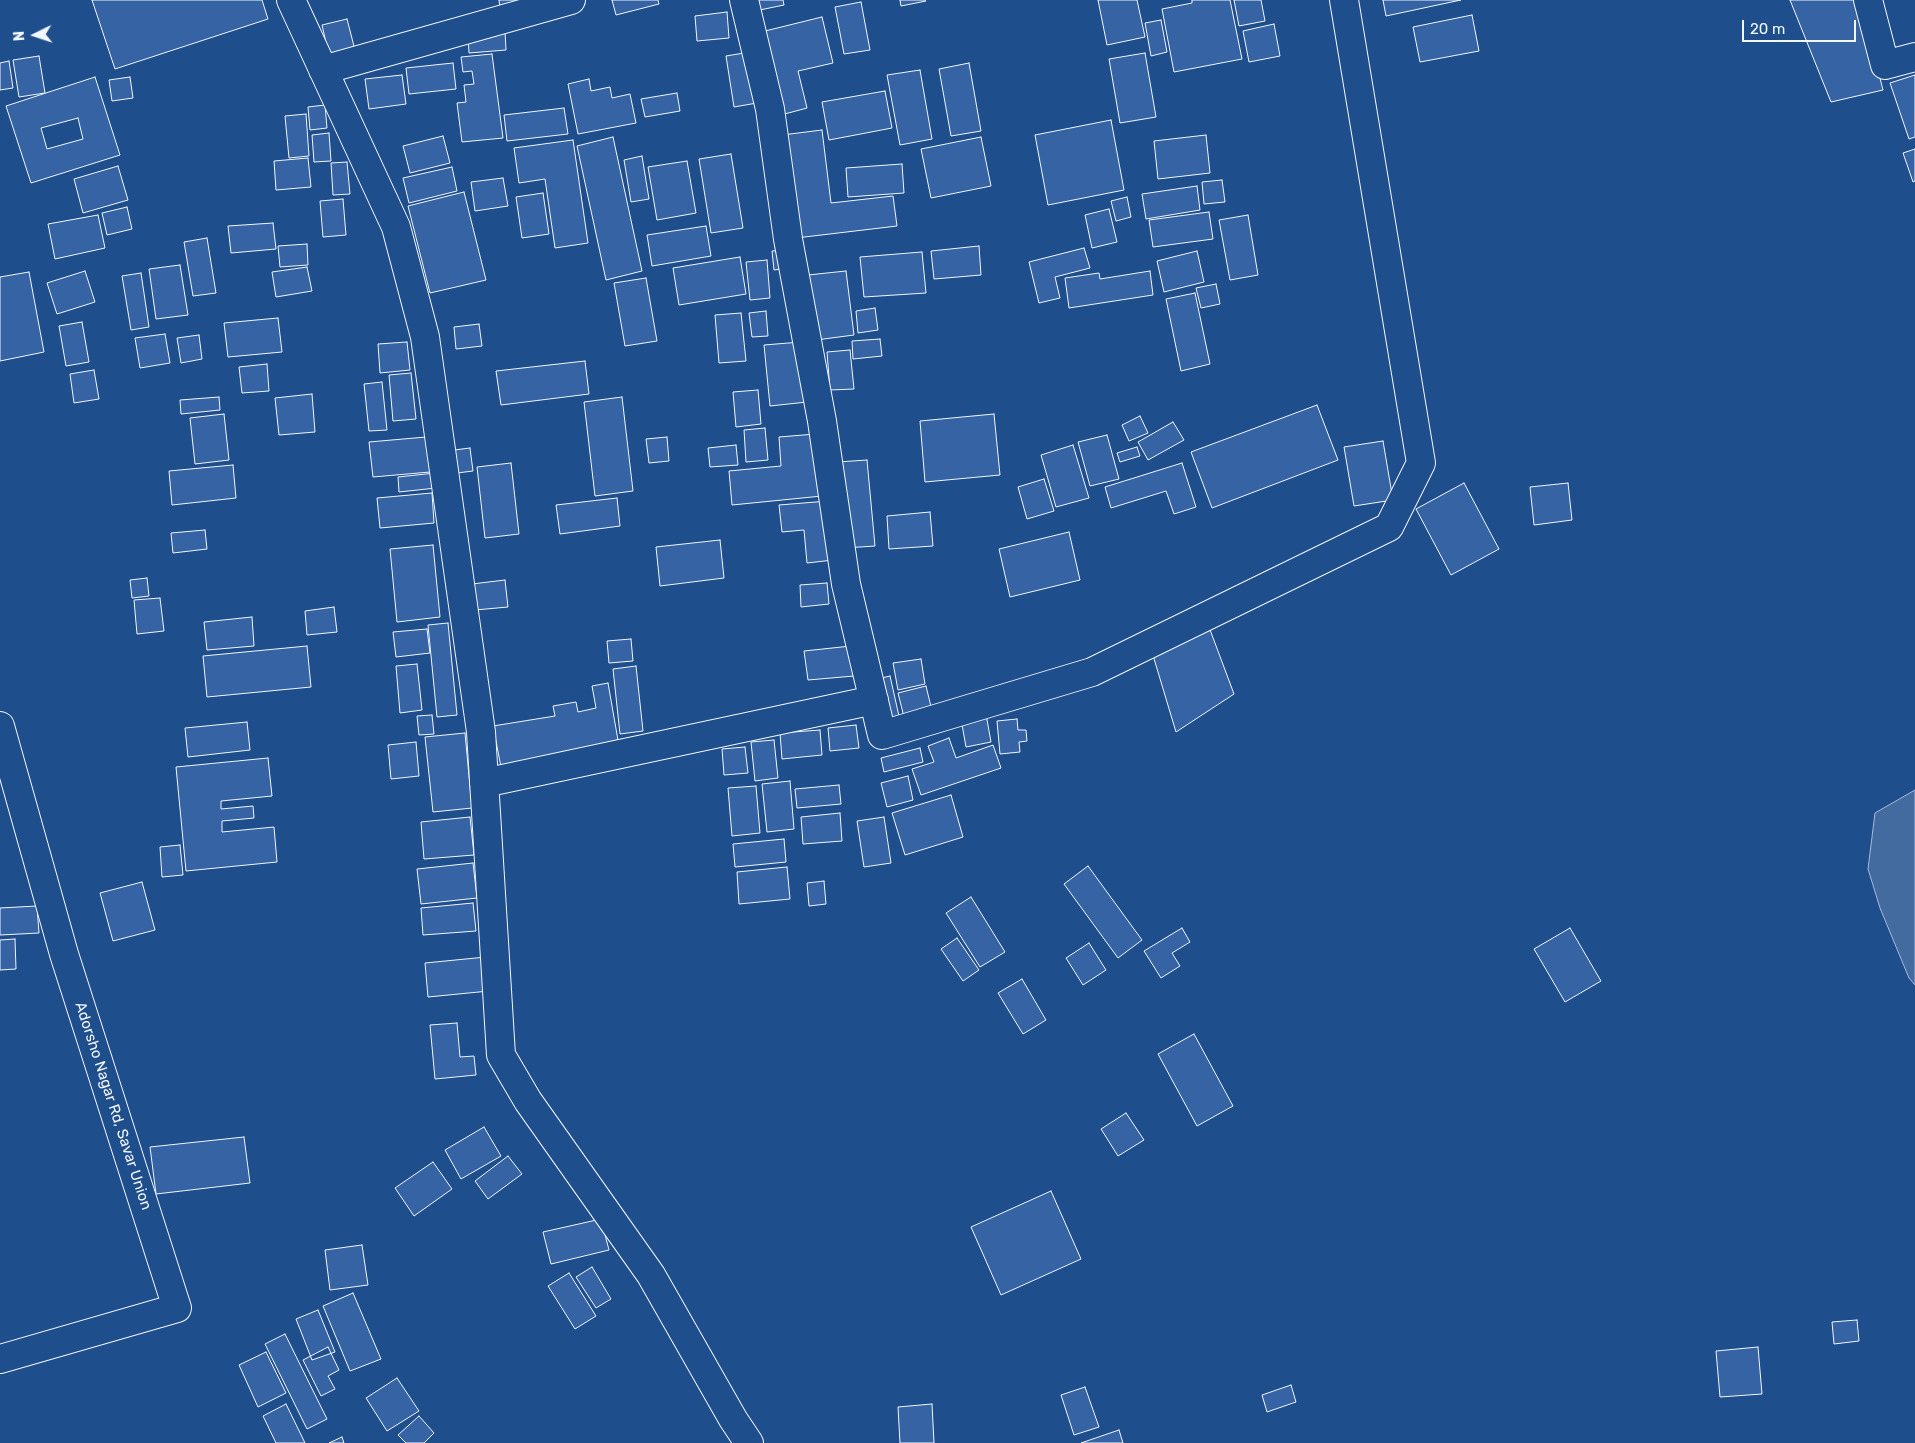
<!DOCTYPE html>
<style>
body{margin:0}
#map{position:relative;width:1915px;height:1443px;overflow:hidden;background:#1f4e8c;font-family:Rubik,sans-serif}
canvas{display:block}
.north{position:absolute;left:10px;top:10px;width:50px;height:50px;-webkit-text-stroke:4px #1f4e8c;paint-order:stroke;rotate:266deg;font-size:14px;font-weight:700;line-height:20px;text-align:center;color:#f2f6ff}
.north::after{content:'';display:block;margin:auto;width:18px;height:22px;background:#f2f6ff;clip-path:polygon(50% 0,100% 100%,50% 72%,0 100%)}
.scale{position:absolute;left:1742px;top:20px;width:114px;height:22px;box-sizing:border-box;border:2px solid #f2f6ff;border-top:0;padding-left:6px;font-size:15px;line-height:18px;white-space:nowrap;color:#f2f6ff;-webkit-text-stroke:4px #1f4e8c;paint-order:stroke}
</style>
<div id="map">
<canvas width="1915" height="1443"></canvas>
<div class="north">N</div>
<div class="scale">20 m</div>
</div>
<script>
const ctx = document.querySelector('canvas').getContext('2d');
ctx.lineJoin = 'round';
function paint(path, color) {
  ctx.fillStyle = color;
  ctx.fill(path, 'evenodd');
}
function poly(rows) {
  const path = new Path2D();
  for (const r of rows) {
    path.moveTo(r[0], r[1]);
    for (let i = 2; i < r.length; i += 2) path.lineTo(r[i], r[i + 1]);
  }
  return path;
}
function trace(path, color, width, dash) {
  ctx.strokeStyle = color;
  ctx.lineWidth = width;
  ctx.lineCap = dash ? 'butt' : 'round';
  ctx.setLineDash(dash || []);
  ctx.stroke(path);
}
function write(font, color, halo, rows, align = 'center') {
  ctx.font = font + ' Rubik,sans-serif';
  ctx.lineWidth = 4;
  ctx.setLineDash([]);
  ctx.textBaseline = 'middle';
  ctx.strokeStyle = halo;
  ctx.fillStyle = color;
  for (const [text, x, y, turn = 0] of rows) {
    ctx.save();
    ctx.translate(x, y);
    ctx.rotate((+turn || 0) * Math.PI / 180);
    ctx.textAlign = isNaN(turn) ? turn : align;
    if (halo) ctx.strokeText(text, 0, 0);
    ctx.fillText(text, 0, 0);
    ctx.restore();
  }
}
const water = poly([
 [1915,790,1915,985,1909,978,1880,908,1868,869,1875,813,1915,790]
]);
paint(water, '#446ba0');
trace(water, '#a8bbd7', 1);
const building = poly([
 [92,0,262,0,268,19,115,69,92,0],
 [499,0,531,0,500,9,499,0],
 [612,0,658,0,659,4,616,15,612,0],
 [747,0,783,0,784,5,750,12,747,0],
 [900,0,925,0,926,1,901,6,900,0],
 [1098,0,1137,0,1145,37,1107,45,1098,0],
 [1192,0,1230,0,1242,59,1174,72,1162,9,1192,3,1192,0],
 [1234,0,1261,0,1265,21,1239,26,1234,0],
 [1383,0,1461,0,1386,16,1383,0],
 [1790,0,1860,0,1883,90,1831,102,1790,0],
 [861,2,870,50,844,54,835,7,861,2],
 [727,12,729,38,697,41,695,16,727,12],
 [1472,15,1479,51,1420,62,1413,27,1472,15],
 [822,17,833,63,798,71,807,108,781,115,761,32,822,17],
 [347,19,356,54,330,60,322,25,347,19],
 [1161,20,1167,52,1151,56,1145,23,1161,20],
 [1274,24,1280,56,1249,62,1243,31,1274,24],
 [505,31,506,50,469,53,468,34,505,31],
 [750,52,757,103,734,107,726,56,750,52],
 [1145,53,1156,117,1120,123,1109,59,1145,53],
 [492,54,503,138,462,142,457,103,466,102,464,85,474,84,472,71,463,72,461,57,492,54],
 [39,56,45,93,19,97,13,60,39,56],
 [9,61,13,88,0,90,0,63,9,61],
 [453,63,456,89,409,94,406,68,453,63],
 [969,63,981,131,951,136,939,69,969,63],
 [920,70,932,139,900,145,887,75,920,70],
 [402,75,406,104,369,109,365,79,402,75],
 [1915,75,1915,137,1909,139,1890,83,1915,75],
 [95,77,120,155,31,183,6,106,95,77],
 [78,118,83,139,47,149,41,128,78,118],
 [130,77,133,98,112,101,109,80,130,77],
 [589,79,591,91,610,87,612,98,630,94,636,123,578,134,568,84,589,79],
 [885,91,892,128,829,140,822,102,885,91],
 [677,93,680,111,645,117,641,99,677,93],
 [325,105,327,128,310,130,308,107,325,105],
 [564,108,568,134,507,141,504,115,564,108],
 [306,114,309,156,289,158,285,116,306,114],
 [1111,120,1124,190,1048,205,1035,135,1111,120],
 [822,130,831,203,893,196,897,226,796,238,782,135,822,130],
 [329,133,331,161,314,162,312,135,329,133],
 [1206,135,1210,173,1158,179,1154,141,1206,135],
 [443,136,450,163,410,173,403,146,443,136],
 [613,137,642,271,606,280,577,146,613,137],
 [981,137,991,186,931,198,921,149,981,137],
 [573,140,588,243,555,248,545,179,519,183,514,148,573,140],
 [1915,149,1915,181,1913,182,1903,153,1915,149],
 [731,154,743,228,711,233,699,159,731,154],
 [642,156,649,199,631,202,624,160,642,156],
 [308,158,311,187,276,190,274,161,308,158],
 [687,161,696,213,657,220,648,167,687,161],
 [347,162,350,194,333,195,331,163,347,162],
 [902,164,904,193,848,197,846,168,902,164],
 [118,166,128,200,83,213,74,179,118,166],
 [452,167,457,191,409,203,403,178,452,167],
 [503,178,508,206,475,211,471,182,503,178],
 [1222,180,1225,202,1204,204,1202,182,1222,180],
 [1197,186,1200,210,1146,219,1142,194,1197,186],
 [464,192,486,280,430,293,408,206,464,192],
 [543,193,549,234,522,238,516,197,543,193],
 [1127,197,1131,217,1116,221,1111,201,1127,197],
 [343,199,346,235,323,237,320,201,343,199],
 [127,207,132,229,107,235,102,213,127,207],
 [1109,209,1117,242,1092,248,1085,215,1109,209],
 [1209,212,1213,239,1153,247,1149,220,1209,212],
 [98,215,105,248,55,259,48,224,98,215],
 [1248,215,1258,275,1230,280,1219,220,1248,215],
 [273,223,276,249,231,253,228,226,273,223],
 [706,226,711,256,652,266,647,235,706,226],
 [207,238,216,293,193,296,184,242,207,238],
 [307,244,308,265,280,267,278,246,307,244],
 [979,246,981,275,934,279,931,251,979,246],
 [1084,248,1090,268,1055,277,1060,298,1039,303,1029,262,1084,248],
 [786,250,788,268,774,270,772,251,786,250],
 [1197,251,1204,282,1164,292,1157,261,1197,251],
 [922,252,926,293,864,297,860,257,922,252],
 [740,257,746,294,679,305,673,268,740,257],
 [767,260,770,298,750,300,746,262,767,260],
 [180,265,188,315,156,319,149,269,180,265],
 [307,267,312,291,276,297,272,272,307,267],
 [85,271,95,302,57,314,47,283,85,271],
 [846,271,854,335,816,340,808,275,846,271],
 [1150,271,1153,295,1069,308,1065,278,1099,273,1100,279,1150,271],
 [29,272,44,352,0,361,0,277,29,272],
 [141,273,149,327,131,330,122,276,141,273],
 [646,278,657,341,625,346,614,283,646,278],
 [1216,284,1220,304,1201,308,1196,288,1216,284],
 [1195,293,1210,364,1181,371,1166,299,1195,293],
 [875,308,878,330,858,333,856,311,875,308],
 [766,311,768,336,752,337,749,313,766,311],
 [741,313,746,361,719,363,715,315,741,313],
 [278,318,282,352,228,357,224,323,278,318],
 [82,322,89,362,66,366,59,326,82,322],
 [479,324,482,346,456,349,454,327,479,324],
 [165,334,170,363,140,368,135,338,165,334],
 [199,335,202,359,181,363,177,338,199,335],
 [880,339,882,356,853,359,852,341,880,339],
 [407,342,410,370,380,373,378,344,407,342],
 [801,342,807,402,770,406,764,345,801,342],
 [850,350,854,389,830,390,827,352,850,350],
 [585,361,589,394,501,405,496,371,585,361],
 [267,364,269,391,242,393,239,367,267,364],
 [94,370,99,399,74,403,70,374,94,370],
 [411,373,416,419,393,421,389,375,411,373],
 [382,382,387,430,369,431,364,384,382,382],
 [758,390,761,424,736,427,733,392,758,390],
 [312,394,315,432,279,435,275,398,312,394],
 [219,397,220,410,181,414,180,400,219,397],
 [622,397,633,491,595,496,584,402,622,397],
 [1317,405,1338,460,1212,508,1191,452,1317,405],
 [224,414,229,460,195,464,190,418,224,414],
 [994,414,1000,475,925,482,920,421,994,414],
 [1140,416,1148,433,1129,441,1122,425,1140,416],
 [1173,422,1184,440,1148,460,1138,442,1173,422],
 [765,428,768,460,746,462,744,430,765,428],
 [816,434,822,496,732,505,729,471,781,466,779,437,816,434],
 [1107,435,1119,479,1090,486,1078,442,1107,435],
 [426,437,430,472,373,477,369,442,426,437],
 [667,437,669,461,649,463,646,439,667,437],
 [1383,441,1393,500,1354,506,1344,447,1383,441],
 [736,445,738,465,710,467,708,448,736,445],
 [1073,445,1089,498,1056,507,1041,455,1073,445],
 [1137,447,1140,456,1120,462,1117,453,1137,447],
 [470,448,473,471,449,474,446,451,470,448],
 [867,460,875,546,845,548,838,462,867,460],
 [511,463,519,534,485,538,477,467,511,463],
 [1182,463,1196,507,1174,514,1166,491,1111,508,1105,487,1182,463],
 [233,465,236,498,172,505,169,471,233,465],
 [435,473,436,488,399,492,398,477,435,473],
 [1044,479,1054,511,1027,519,1018,487,1044,479],
 [1464,483,1499,549,1451,575,1416,509,1464,483],
 [1568,483,1572,520,1534,525,1530,487,1568,483],
 [432,493,434,523,380,528,377,498,432,493],
 [617,498,620,526,560,534,556,505,617,498],
 [828,501,833,560,807,563,804,530,782,532,779,505,828,501],
 [930,512,933,546,889,549,887,516,930,512],
 [205,530,207,549,173,553,171,533,205,530],
 [1069,532,1080,580,1010,597,999,549,1069,532],
 [720,540,724,578,660,586,656,547,720,540],
 [433,545,440,617,397,622,390,549,433,545],
 [147,578,149,596,132,598,130,580,147,578],
 [505,580,508,607,475,610,472,584,505,580],
 [827,583,829,604,801,607,800,585,827,583],
 [160,598,164,631,137,634,134,600,160,598],
 [334,607,337,632,307,635,305,611,334,607],
 [252,617,254,646,207,650,204,622,252,617],
 [448,623,457,715,437,717,428,625,448,623],
 [1209,627,1234,694,1176,732,1152,652,1209,627],
 [427,629,430,653,396,657,393,632,427,629],
 [631,639,633,661,609,663,607,641,631,639],
 [307,646,311,687,207,697,203,656,307,646],
 [851,646,854,676,808,680,804,651,851,646],
 [921,659,925,684,898,690,893,663,921,659],
 [417,664,422,710,400,713,396,666,417,664],
 [636,666,643,731,620,734,613,669,636,666],
 [890,676,901,725,883,729,873,680,890,676],
 [608,683,619,746,501,767,493,726,555,716,553,706,576,702,578,712,596,708,592,686,608,683],
 [926,686,933,715,905,721,898,693,926,686],
 [986,714,991,742,966,747,961,719,986,714],
 [432,715,434,734,419,735,417,716,432,715],
 [1017,719,1018,730,1026,730,1027,741,1019,742,1020,752,1000,754,997,721,1017,719],
 [247,722,250,750,188,757,185,728,247,722],
 [856,725,859,748,830,751,828,728,856,725],
 [820,730,822,755,782,759,780,733,820,730],
 [465,733,472,808,433,812,425,737,465,733],
 [949,738,956,758,993,745,1001,768,921,795,912,769,934,762,928,746,949,738],
 [774,740,778,778,755,781,751,742,774,740],
 [416,742,419,776,391,779,388,745,416,742],
 [745,747,748,773,724,775,722,749,745,747],
 [920,748,923,762,884,772,881,758,920,748],
 [268,758,272,796,221,801,221,809,253,806,254,818,222,821,222,832,274,827,277,862,186,871,176,767,268,758],
 [908,776,913,800,887,807,881,783,908,776],
 [790,781,794,829,767,832,762,784,790,781],
 [839,785,841,804,797,808,795,789,839,785],
 [756,786,760,833,732,836,728,788,756,786],
 [951,795,963,837,905,855,892,813,951,795],
 [840,813,842,841,803,844,801,817,840,813],
 [470,817,474,855,424,859,421,822,470,817],
 [884,817,891,863,864,867,857,821,884,817],
 [784,839,786,862,735,867,733,844,784,839],
 [180,845,183,875,162,877,160,847,180,845],
 [473,863,477,898,421,904,417,869,473,863],
 [1088,866,1142,940,1118,958,1064,884,1088,866],
 [787,867,790,899,739,904,737,872,787,867],
 [824,881,826,904,809,906,807,883,824,881],
 [142,882,155,930,113,941,100,893,142,882],
 [971,897,1005,952,980,967,946,913,971,897],
 [473,903,476,931,423,935,421,908,473,903],
 [37,906,39,933,0,935,0,908,37,906],
 [1182,928,1190,942,1172,953,1180,966,1161,978,1144,951,1182,928],
 [1570,928,1601,981,1565,1002,1534,949,1570,928],
 [957,938,979,970,963,981,941,949,957,938],
 [15,939,16,969,0,970,0,940,15,939],
 [1089,943,1106,970,1083,985,1066,958,1089,943],
 [486,957,489,991,428,997,425,963,486,957],
 [1022,979,1046,1020,1023,1034,998,993,1022,979],
 [457,1023,460,1057,474,1056,476,1075,435,1079,430,1025,457,1023],
 [1194,1034,1233,1106,1197,1126,1158,1054,1194,1034],
 [1126,1113,1144,1140,1118,1156,1101,1129,1126,1113],
 [484,1127,501,1156,461,1179,445,1150,484,1127],
 [244,1137,250,1183,156,1194,150,1147,244,1137],
 [508,1156,522,1174,488,1199,475,1181,508,1156],
 [433,1162,452,1189,414,1216,395,1188,433,1162],
 [1051,1191,1081,1259,1001,1295,971,1227,1051,1191],
 [601,1219,609,1250,551,1264,543,1232,601,1219],
 [362,1245,368,1285,330,1290,325,1250,362,1245],
 [592,1267,611,1299,596,1308,576,1277,592,1267],
 [569,1273,596,1316,575,1329,548,1286,569,1273],
 [353,1293,381,1359,350,1371,323,1306,353,1293],
 [318,1310,335,1352,312,1360,296,1319,318,1310],
 [1857,1320,1859,1341,1834,1344,1832,1322,1857,1320],
 [285,1334,327,1419,307,1429,265,1344,285,1334],
 [328,1347,339,1370,328,1376,335,1389,321,1396,303,1360,328,1347],
 [1758,1347,1762,1394,1720,1397,1716,1351,1758,1347],
 [266,1352,286,1393,258,1407,239,1365,266,1352],
 [397,1378,419,1411,387,1431,366,1398,397,1378],
 [1291,1385,1296,1402,1267,1412,1262,1395,1291,1385],
 [1085,1387,1099,1427,1074,1435,1061,1395,1085,1387],
 [286,1404,305,1443,276,1443,263,1416,286,1404],
 [932,1404,934,1443,900,1443,898,1407,932,1404],
 [419,1416,434,1433,424,1443,406,1443,398,1435,419,1416],
 [1119,1430,1123,1443,1081,1443,1119,1430],
 [342,1437,344,1443,329,1443,342,1437]
]);
paint(building, '#3563a3');
trace(building, '#f2f6ff', 1);
const minor = poly([
 [291,0,396,227,425,337,481,732,501,1055,528,1101,651,1275,733,1419,749,1443],
 [744,0,770,109,788,239,822,421,846,584,882,735,1092,672,1389,527,1421,463,1344,0],
 [1868,0,1885,65,1915,57],
 [323,70,571,0],
 [0,726,64,954,177,1308,0,1359],
 [484,783,874,700]
]);
trace(minor, '#f2f6ff', 30);
trace(minor, '#1f4e8c', 28);
write('15px', '#f2f6ff', '#1f4e8c', [
 ["Adorsho Nagar Rd, Savar Union",113,1106,72]
]);
</script>
